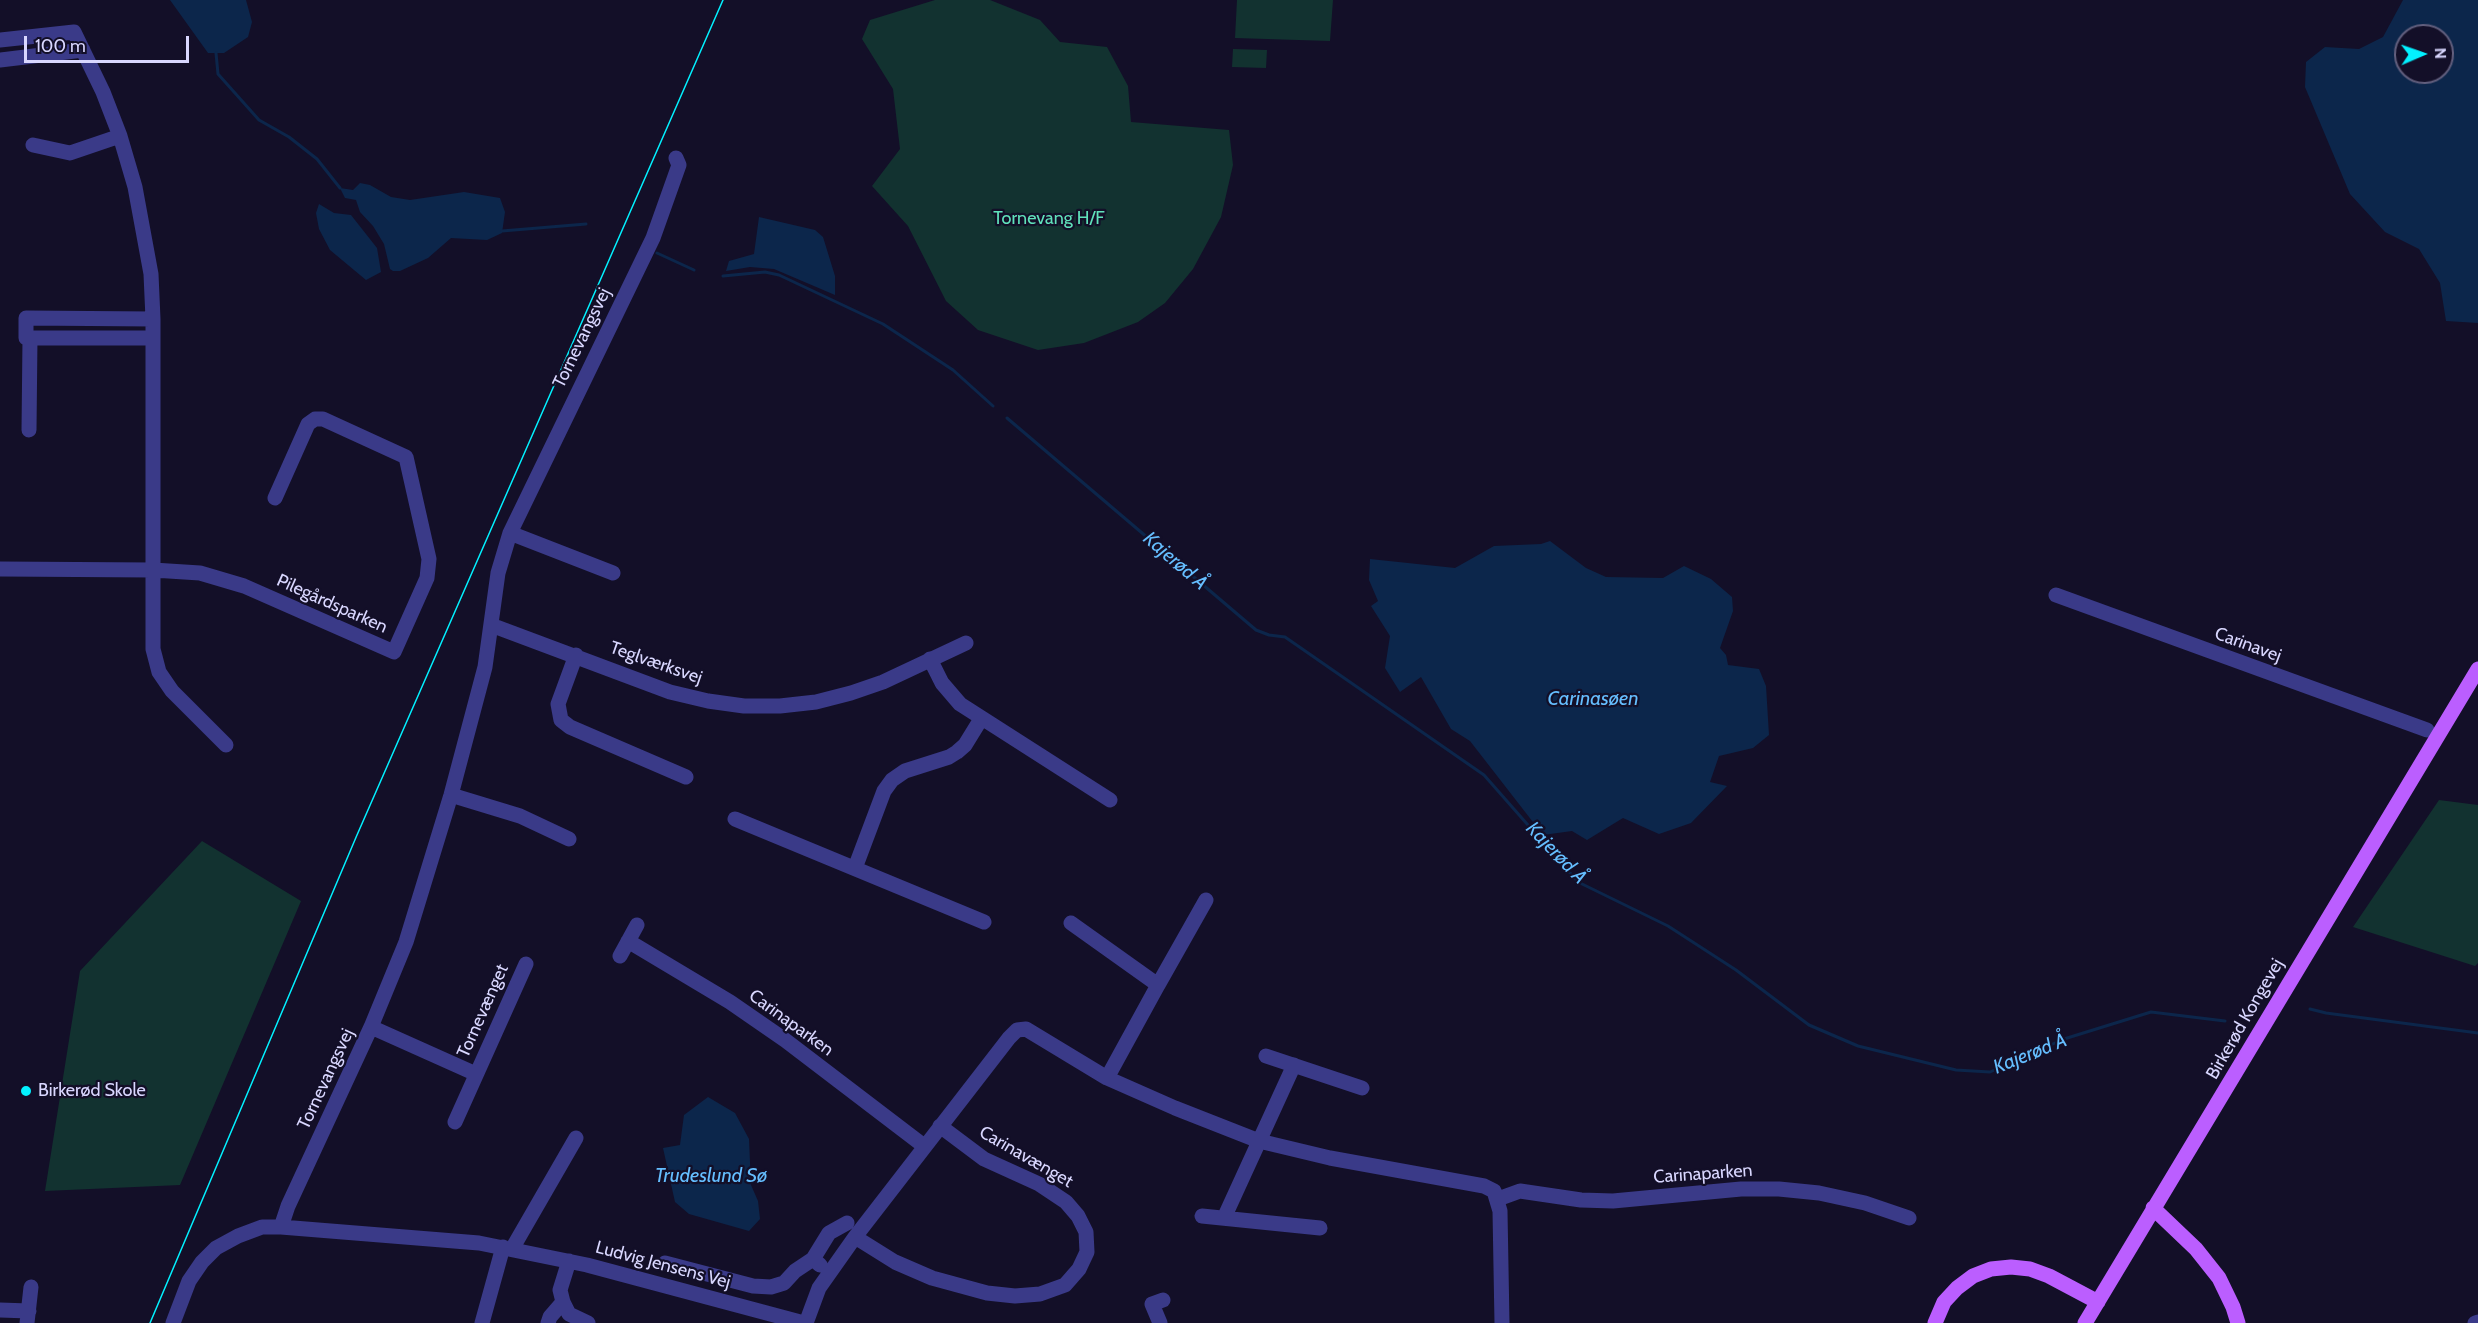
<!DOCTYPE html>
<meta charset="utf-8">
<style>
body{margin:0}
#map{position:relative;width:2478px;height:1323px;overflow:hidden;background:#130f28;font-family:Cabin,sans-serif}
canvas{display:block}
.north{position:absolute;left:2394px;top:24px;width:60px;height:60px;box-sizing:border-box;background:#130f28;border:2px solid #625f7e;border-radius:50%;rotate:88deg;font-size:16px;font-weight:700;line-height:24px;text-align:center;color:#d9d7ff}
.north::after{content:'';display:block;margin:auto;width:21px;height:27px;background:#03f1ff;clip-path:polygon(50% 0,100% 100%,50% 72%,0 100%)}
.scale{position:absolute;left:24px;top:36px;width:165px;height:27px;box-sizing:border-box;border:3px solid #d9d7ff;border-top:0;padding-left:8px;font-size:18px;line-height:21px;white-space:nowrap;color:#d9d7ff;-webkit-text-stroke:4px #130f28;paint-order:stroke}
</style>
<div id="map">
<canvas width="2478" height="1323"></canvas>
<div class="north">N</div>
<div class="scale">100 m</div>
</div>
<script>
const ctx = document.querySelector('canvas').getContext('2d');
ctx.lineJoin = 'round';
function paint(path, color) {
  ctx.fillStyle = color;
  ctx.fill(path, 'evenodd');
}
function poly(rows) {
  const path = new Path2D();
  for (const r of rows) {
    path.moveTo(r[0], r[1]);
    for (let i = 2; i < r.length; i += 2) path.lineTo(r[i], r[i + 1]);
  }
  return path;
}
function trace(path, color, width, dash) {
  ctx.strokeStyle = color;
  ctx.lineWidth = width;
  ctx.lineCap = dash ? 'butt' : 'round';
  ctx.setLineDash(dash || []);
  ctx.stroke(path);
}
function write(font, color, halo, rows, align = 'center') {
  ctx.font = font + ' Cabin,sans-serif';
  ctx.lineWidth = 4.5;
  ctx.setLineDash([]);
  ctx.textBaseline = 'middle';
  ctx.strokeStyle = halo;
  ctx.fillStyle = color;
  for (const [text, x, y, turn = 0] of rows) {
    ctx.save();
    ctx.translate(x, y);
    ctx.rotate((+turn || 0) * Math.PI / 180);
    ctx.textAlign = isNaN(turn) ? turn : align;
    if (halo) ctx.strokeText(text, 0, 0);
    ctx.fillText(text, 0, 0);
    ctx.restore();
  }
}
paint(poly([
 [935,0,990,0,1040,20,1060,42,1107,47,1128,86,1131,122,1229,130,1233,165,1221,217,1193,269,1165,303,1138,322,1084,343,1038,350,978,330,946,301,908,226,872,186,900,149,893,89,862,39,870,20],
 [1237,0,1333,0,1330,41,1235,38],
 [1233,49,1267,50,1266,68,1232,67],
 [2439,800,2478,805,2478,963,2475,966,2353,927],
 [202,841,301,901,180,1185,45,1191,80,971]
]), '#123230');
paint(poly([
 [170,0,246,0,252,22,248,37,224,53,208,53],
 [2403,0,2478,0,2478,323,2446,321,2440,283,2419,249,2385,232,2350,194,2305,87,2306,62,2325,47,2359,49,2383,37],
 [2406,36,2442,36,2442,72,2406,72],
 [360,183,370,185,391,197,410,200,464,192,500,198,505,212,502,233,487,240,451,238,428,258,400,271,393,271,390,269,384,244,373,226,360,212,356,200,345,198,340,188,353,190],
 [319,204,334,213,351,215,377,248,381,272,366,280,330,250,319,229,316,213],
 [759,217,815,230,823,237,835,276,835,295,774,269,750,267,726,271,729,261,754,254],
 [1550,541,1586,568,1606,577,1663,578,1684,566,1711,579,1732,597,1733,611,1720,648,1726,655,1728,665,1759,669,1766,686,1769,735,1753,748,1719,756,1710,782,1727,786,1691,823,1659,834,1623,818,1587,840,1572,831,1543,835,1470,741,1451,729,1421,677,1400,692,1385,668,1390,636,1371,606,1378,601,1369,580,1370,559,1455,568,1494,546,1541,544],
 [708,1097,735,1113,749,1139,751,1185,758,1201,760,1219,749,1231,689,1214,675,1202,663,1148,680,1145,684,1115]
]), '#0c264b');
trace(poly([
 [216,53,218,74,259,120,289,137,317,159,340,188],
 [502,231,586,224],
 [657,253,694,270],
 [723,276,765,272,779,275,883,324,953,370,993,406],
 [1007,418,1256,630,1269,635,1285,637,1484,775,1578,882,1668,926,1736,970,1809,1025,1858,1046,1956,1070,1990,1072,2064,1039,2151,1012,2225,1021],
 [2310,1009,2326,1013,2478,1033]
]), '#0c264b', 3);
trace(poly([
 [0,40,74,32,103,92,120,136,135,187,151,274,153,319,153,649,159,672,172,691,226,745],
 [0,60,83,50],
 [33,145,70,153,120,136],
 [153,338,26,338,26,318,153,319],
 [29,430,30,338],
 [510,533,613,573],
 [0,569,153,570,200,573,244,586,394,652,427,578,429,559,406,457,323,419,315,419,308,424,275,498],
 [2056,595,2427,730],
 [491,625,670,692,708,701,744,706,780,706,816,702,851,693,883,682,966,643],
 [576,655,558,704,561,720,570,727,686,777],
 [930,659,942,683,960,704,1110,800],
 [451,795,520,816,569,839],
 [735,819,984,922],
 [855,868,884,791,892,780,905,771,949,757,957,752,965,745,981,719],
 [1071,923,1158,985,1107,1078],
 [628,941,730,1002,785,1040,924,1146],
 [620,956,637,925],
 [1158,985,1206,900],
 [371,1027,476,1074],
 [1266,1056,1362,1088],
 [455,1122,526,964],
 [1498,1199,1520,1191,1581,1200,1613,1201,1741,1189,1779,1189,1819,1193,1865,1203,1909,1218],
 [1202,1216,1320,1228],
 [1224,1218,1294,1065],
 [281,1227,288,1206,371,1027,406,942,451,795,485,667,498,573,510,533,653,238,679,165,676,158],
 [855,1237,895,1262,932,1278,987,1293,1015,1296,1040,1294,1065,1285,1079,1269,1087,1252,1086,1232,1078,1216,1066,1202,1039,1184,984,1159,940,1126],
 [512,1249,576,1138],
 [569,1261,560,1290,563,1302,569,1314,588,1323],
 [665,1263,753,1286,771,1287,784,1283,795,1271,813,1259],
 [820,1265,813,1259,829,1233,847,1223],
 [0,1310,29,1311],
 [27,1323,31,1287],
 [173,1323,189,1281,202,1262,216,1248,238,1236,262,1227,281,1227,479,1243,587,1265,804,1323],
 [482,1323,503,1247],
 [548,1323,550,1317,563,1302],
 [806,1323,819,1288,855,1237,1009,1038,1017,1030,1026,1029,1107,1078,1175,1108,1259,1141,1330,1158,1484,1186,1494,1191,1500,1211,1502,1323],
 [1160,1323,1152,1304,1163,1300],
 [2475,1323,2478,1322]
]), '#3a3a88', 15);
trace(poly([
 [2153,1208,2196,1249,2219,1278,2233,1307,2238,1323],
 [1935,1323,1944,1302,1957,1288,1973,1276,1991,1269,2011,1267,2030,1269,2049,1276,2098,1302],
 [2085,1323,2478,669]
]), '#bb5eff', 15);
trace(poly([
 [150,1323,357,835,723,0]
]), '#03f1ff', 1.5);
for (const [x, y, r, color] of [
 [26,1091,6,"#03f1ff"]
]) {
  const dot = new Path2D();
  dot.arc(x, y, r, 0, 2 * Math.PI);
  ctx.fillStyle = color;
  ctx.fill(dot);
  trace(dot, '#130f28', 2);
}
write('18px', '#60e2bb', '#130f28', [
 ["Tornevang H/F",1049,219]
]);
write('18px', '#d9d7ff', '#130f28', [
 ["Tornevangsvej",582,338,-64],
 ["Pilegårdsparken",332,604,24],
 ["Carinavej",2248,645,20],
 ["Teglværksvej",656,663,19],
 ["Tornevænget",483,1011,-66],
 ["Birkerød Kongevej",2245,1019,-60],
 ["Carinaparken",791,1023,36],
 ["Tornevangsvej",326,1079,-65],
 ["Carinavænget",1026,1157,30],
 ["Carinaparken",1703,1174,-4],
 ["Ludvig Jensens Vej",663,1265,15]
]);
write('18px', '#d9d7ff', '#130f28', [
 ["Birkerød Skole",38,1091]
], 'left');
write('italic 20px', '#65beff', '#130f28', [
 ["Kajerød Å",1175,561,41],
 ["Carinasøen",1593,699],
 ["Kajerød Å",1556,853,46],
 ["Kajerød Å",2030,1054,-22],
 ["Trudeslund Sø",711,1176]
]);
</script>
